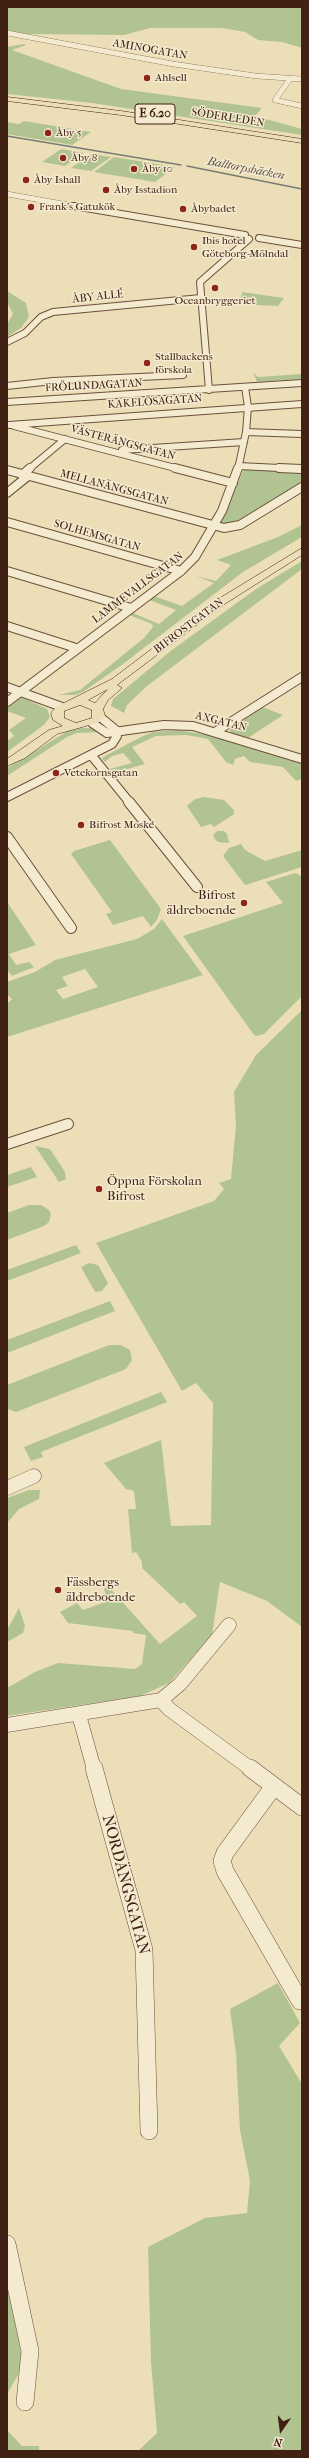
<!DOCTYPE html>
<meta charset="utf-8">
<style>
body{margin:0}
#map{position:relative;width:309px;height:2458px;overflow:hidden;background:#ecdfb7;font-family:"IM FELL French Canon",serif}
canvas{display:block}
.frame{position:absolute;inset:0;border:8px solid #412114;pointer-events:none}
.north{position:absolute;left:261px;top:2410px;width:40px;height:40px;-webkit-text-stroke:3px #f3ead0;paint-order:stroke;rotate:194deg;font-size:11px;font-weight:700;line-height:16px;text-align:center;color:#412114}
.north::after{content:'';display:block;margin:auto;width:14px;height:18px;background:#412114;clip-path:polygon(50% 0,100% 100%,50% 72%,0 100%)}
</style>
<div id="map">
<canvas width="309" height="2458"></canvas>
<div class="frame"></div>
<div class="north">N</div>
</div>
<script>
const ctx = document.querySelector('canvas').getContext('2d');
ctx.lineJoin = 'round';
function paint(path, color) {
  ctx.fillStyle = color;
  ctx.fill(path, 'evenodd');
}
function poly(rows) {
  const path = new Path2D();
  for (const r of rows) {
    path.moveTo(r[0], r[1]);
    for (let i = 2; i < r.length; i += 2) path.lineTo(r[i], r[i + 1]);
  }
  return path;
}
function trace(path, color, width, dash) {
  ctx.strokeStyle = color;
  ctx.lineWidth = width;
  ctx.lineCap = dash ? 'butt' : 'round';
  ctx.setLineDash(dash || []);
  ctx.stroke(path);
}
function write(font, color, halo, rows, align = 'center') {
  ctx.font = font + ' "IM FELL French Canon",serif';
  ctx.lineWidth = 3;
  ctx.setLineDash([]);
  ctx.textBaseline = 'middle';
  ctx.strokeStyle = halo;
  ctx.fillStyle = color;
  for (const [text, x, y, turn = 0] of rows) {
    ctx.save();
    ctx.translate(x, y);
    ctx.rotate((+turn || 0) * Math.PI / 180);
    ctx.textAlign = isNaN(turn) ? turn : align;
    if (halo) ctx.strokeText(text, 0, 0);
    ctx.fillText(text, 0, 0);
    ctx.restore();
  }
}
paint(poly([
 [7,7,302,7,302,48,282,42,258,40,245,32,223,28,150,28,124,35,26,34,7,30],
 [24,44,26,45,12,50,121,89,262,108,255,116,302,129,302,135,92,103,7,94,7,47],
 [24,121,91,132,72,145,7,134,7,122,19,124],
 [61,149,84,153,65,166,42,162],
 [91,154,111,157,91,171,71,168],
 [114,157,175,167,155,182,94,172],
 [7,291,26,303,29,317,21,328,7,337,7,324,13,314,7,302],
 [242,292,284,298,278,306,257,305,241,300],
 [253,372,258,377,302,374,302,379,257,382],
 [244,469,302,470,302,485,234,526,220,523],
 [302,525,302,537,243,572,123,664,83,692,75,695,59,695,80,690,144,638,153,627,152,624,129,615,133,613,159,624,176,610,149,600,154,596,182,606,214,583,196,576,216,581,231,565,217,560,278,537],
 [302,561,302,569,147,686,127,705,124,713,111,706,113,699,172,650,256,589],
 [21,697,47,709,50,717,44,725,7,752,7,741,14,736,9,730,26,718,7,711,7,708],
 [262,707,283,715,248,738,232,734,230,730,232,727],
 [81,728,93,728,101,732,77,733,67,737,7,776,7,768,68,731],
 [177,730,214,736,302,763,302,779,296,781,283,767,250,762,244,756,235,759,233,765,226,762,208,739,187,735,156,736,132,747,145,764,113,773,110,769,132,763,123,753,112,756,105,762,103,760,102,758,107,755,143,736,153,732],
 [204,797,224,800,234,810,234,814,214,827,211,824,201,827,187,806,195,799],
 [217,831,224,831,227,834,229,843,218,842,215,839,213,835],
 [110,840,161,909,157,920,151,927,143,916,113,925,106,914,112,912,71,854,74,851],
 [241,844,245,850,265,861,302,850,302,867,245,885,223,856,229,848],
 [295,873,302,876,302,996,264,1034,257,1036,254,1035,183,936,283,903,266,882],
 [7,902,36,945,9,954,16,965,29,962,34,967,12,976,9,972,7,973],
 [162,919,203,975,7,1037,7,1004,12,999,7,994,7,982,35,972,55,960,137,939,154,929],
 [85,969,98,987,63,999,56,990,68,986,62,977],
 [302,1010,302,1627,267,1601,220,1582,212,1635,169,1683,140,1696,7,1716,7,1688,35,1672,58,1663,135,1669,142,1664,146,1635,133,1633,133,1631,68,1623,60,1612,77,1603,83,1610,108,1601,104,1589,108,1586,160,1644,197,1616,184,1602,180,1604,142,1568,142,1562,136,1552,132,1553,128,1509,136,1509,134,1491,126,1489,104,1463,161,1440,171,1526,211,1525,213,1403,196,1383,182,1391,96,1243,214,1201,224,1189,219,1183,231,1179,236,1125,234,1092,256,1055],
 [35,1146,50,1149,65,1172,66,1179,59,1182],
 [31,1167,37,1177,7,1187,7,1175],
 [29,1205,41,1205,49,1210,51,1214,49,1222,44,1226,7,1240,7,1213],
 [76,1245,81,1253,7,1281,7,1270],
 [89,1263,98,1265,108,1283,102,1291,95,1292,81,1267],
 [110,1301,115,1311,7,1353,7,1340],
 [109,1345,121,1345,130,1350,132,1360,126,1369,16,1412,7,1409,7,1385],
 [161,1392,167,1402,41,1452,43,1457,31,1461,24,1447],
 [29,1490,40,1490,39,1499,19,1509,7,1523,7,1498],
 [19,1608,25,1626,23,1633,7,1642,7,1630],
 [278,1983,300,2023,279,2046,302,2084,302,2451,138,2451,157,2433,151,2362,148,2247,205,2218,247,2213,250,2181,240,2130,236,2054,230,2009],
 [7,2279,22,2359,18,2375,7,2394],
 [7,2430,22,2446,39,2446,39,2451,7,2451]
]), '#b2c392');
trace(poly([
 [7,136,181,165],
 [187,166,302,189]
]), '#777d75', 1.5);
const minorFar5 = poly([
 [7,33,173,64,256,76,302,79],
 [290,79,275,100,302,106],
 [7,194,80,207]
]);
const minorFar4 = poly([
 [74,206,245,235],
 [259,238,302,245],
 [7,342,25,333,41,317,53,312,201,298],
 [7,386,53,381,183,375],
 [209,390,200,282,249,239],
 [7,402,302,383],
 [9,425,302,404],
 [14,426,179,469],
 [246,432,302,434],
 [122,450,244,442],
 [239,466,300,469],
 [29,469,65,439],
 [238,469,246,432,248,407,245,387]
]);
const minorFar3 = poly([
 [175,468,233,483],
 [279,468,302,469],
 [7,470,224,528,240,525,302,487],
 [22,475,30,468],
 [7,493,28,476],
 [7,522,181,571],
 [7,571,131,608],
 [7,626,76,648],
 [7,687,62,707],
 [7,702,181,571,195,557,222,511,238,468],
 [92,723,107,733],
 [215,732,302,677],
 [107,733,164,725,193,726,302,759],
 [92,756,130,803],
 [7,797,112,744,117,736,116,730,99,716]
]);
const minorFar2 = poly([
 [129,802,197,887],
 [7,837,71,928],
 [7,1144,68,1124]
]);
const minorFar1 = poly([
 [7,1488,34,1476],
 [161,1700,169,1709,251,1769],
 [79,1715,94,1769],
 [7,1725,161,1700,180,1684,229,1625]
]);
const minor = poly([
 [94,1768,144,1950,149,2131],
 [250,1768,302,1807],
 [274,1786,225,1853,222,1861,225,1871,300,2001],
 [7,2244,30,2351,25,2402]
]);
const major = poly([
 [302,548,302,555,223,605,117,685,122,688,108,700,103,709,105,716,100,722,57,734,25,758,7,766,7,759,49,730,63,726,53,720,51,713,56,707,112,679,215,601,302,548],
 [108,689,95,703,88,700,108,689],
 [80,705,92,710,92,718,76,723,64,718,64,711,80,705]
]);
const highway = poly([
 [7,97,121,111,302,139,302,143,121,115,7,101,7,97]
]);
trace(minorFar5, '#6c503d', 5.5);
trace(minorFar4, '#6c503d', 8);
trace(minorFar3, '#6c503d', 10);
trace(minorFar2, '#6c503d', 12);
trace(minorFar1, '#6c503d', 15);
trace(minor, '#6c503d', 18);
trace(major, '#412114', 1);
trace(highway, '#412114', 1);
trace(minorFar5, '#f3ead0', 5);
trace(minorFar4, '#f3ead0', 6);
trace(minorFar3, '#f3ead0', 8);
trace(minorFar2, '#f3ead0', 10);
trace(minorFar1, '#f3ead0', 14);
trace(minor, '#f3ead0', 17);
paint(major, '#ecdfb7');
paint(highway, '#ecdfb7');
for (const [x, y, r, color] of [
 [147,78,4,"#8f2418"],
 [48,133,4,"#8f2418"],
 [63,158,4,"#8f2418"],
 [134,169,4,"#8f2418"],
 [26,180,4,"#8f2418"],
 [106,190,4,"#8f2418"],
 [31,207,4,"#8f2418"],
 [183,209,4,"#8f2418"],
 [194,247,4,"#8f2418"],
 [215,288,4,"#8f2418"],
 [147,363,4,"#8f2418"],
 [56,773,4,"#8f2418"],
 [81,825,4,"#8f2418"],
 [244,903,4,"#8f2418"],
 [99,1189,4,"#8f2418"],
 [58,1590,4,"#8f2418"]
]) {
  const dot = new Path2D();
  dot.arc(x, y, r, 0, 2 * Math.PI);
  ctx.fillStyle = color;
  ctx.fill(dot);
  trace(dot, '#f3ead0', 1.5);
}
write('11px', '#412114', '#f3ead0', [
 ["AMINOGATAN",150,50,10],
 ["SÖDERLEDEN",228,118,9],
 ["ÅBY ALLÉ",98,297,-6],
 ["FRÖLUNDAGATAN",94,386,-3],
 ["KAKELÖSAGATAN",155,402,-4],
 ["VÄSTERÄNGSGATAN",123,443,15],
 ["MELLANÄNGSGATAN",114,488,15],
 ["SOLHEMSGATAN",97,536,16],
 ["LAMMEVALLSGATAN",138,588,-37],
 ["BIFROSTGATAN",189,626,-37],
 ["AXGATAN",221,722,14]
]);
write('11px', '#412114', '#f3ead0', [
 ["Ahlsell",155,78],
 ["Åby 5",56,133],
 ["Åby 8",71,158],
 ["Åby 10",142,169],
 ["Åby Ishall",34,180],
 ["Åby Isstadion",114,190],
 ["Frank's Gatukök",39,207],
 ["Åbybadet",191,209],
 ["Ibis hotel",202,241],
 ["Göteborg-Mölndal",202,254],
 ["Oceanbryggeriet",215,301,"center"],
 ["Stallbackens",155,357],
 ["förskola",155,370],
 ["Vetekornsgatan",64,773],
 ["Bifrost Moské",89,825]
], 'left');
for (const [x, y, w] of [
 [155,114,40]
]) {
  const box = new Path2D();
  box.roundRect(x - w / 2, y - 10, w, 20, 3);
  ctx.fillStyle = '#f3ead0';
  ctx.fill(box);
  trace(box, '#412114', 1);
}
write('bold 12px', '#412114', null, [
 ["E 6.20",155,114]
]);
write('italic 12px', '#5c4f45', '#f3ead0', [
 ["Balltorpsbäcken",246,169,11]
]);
write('13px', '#412114', '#f3ead0', [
 ["Bifrost",236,896,"right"],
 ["äldreboende",236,911,"right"],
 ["Öppna Förskolan",107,1182],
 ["Bifrost",107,1197],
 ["Fässbergs",66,1583],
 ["äldreboende",66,1598]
], 'left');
write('16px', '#412114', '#f3ead0', [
 ["NORDÄNGSGATAN",125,1885,75]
]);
</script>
